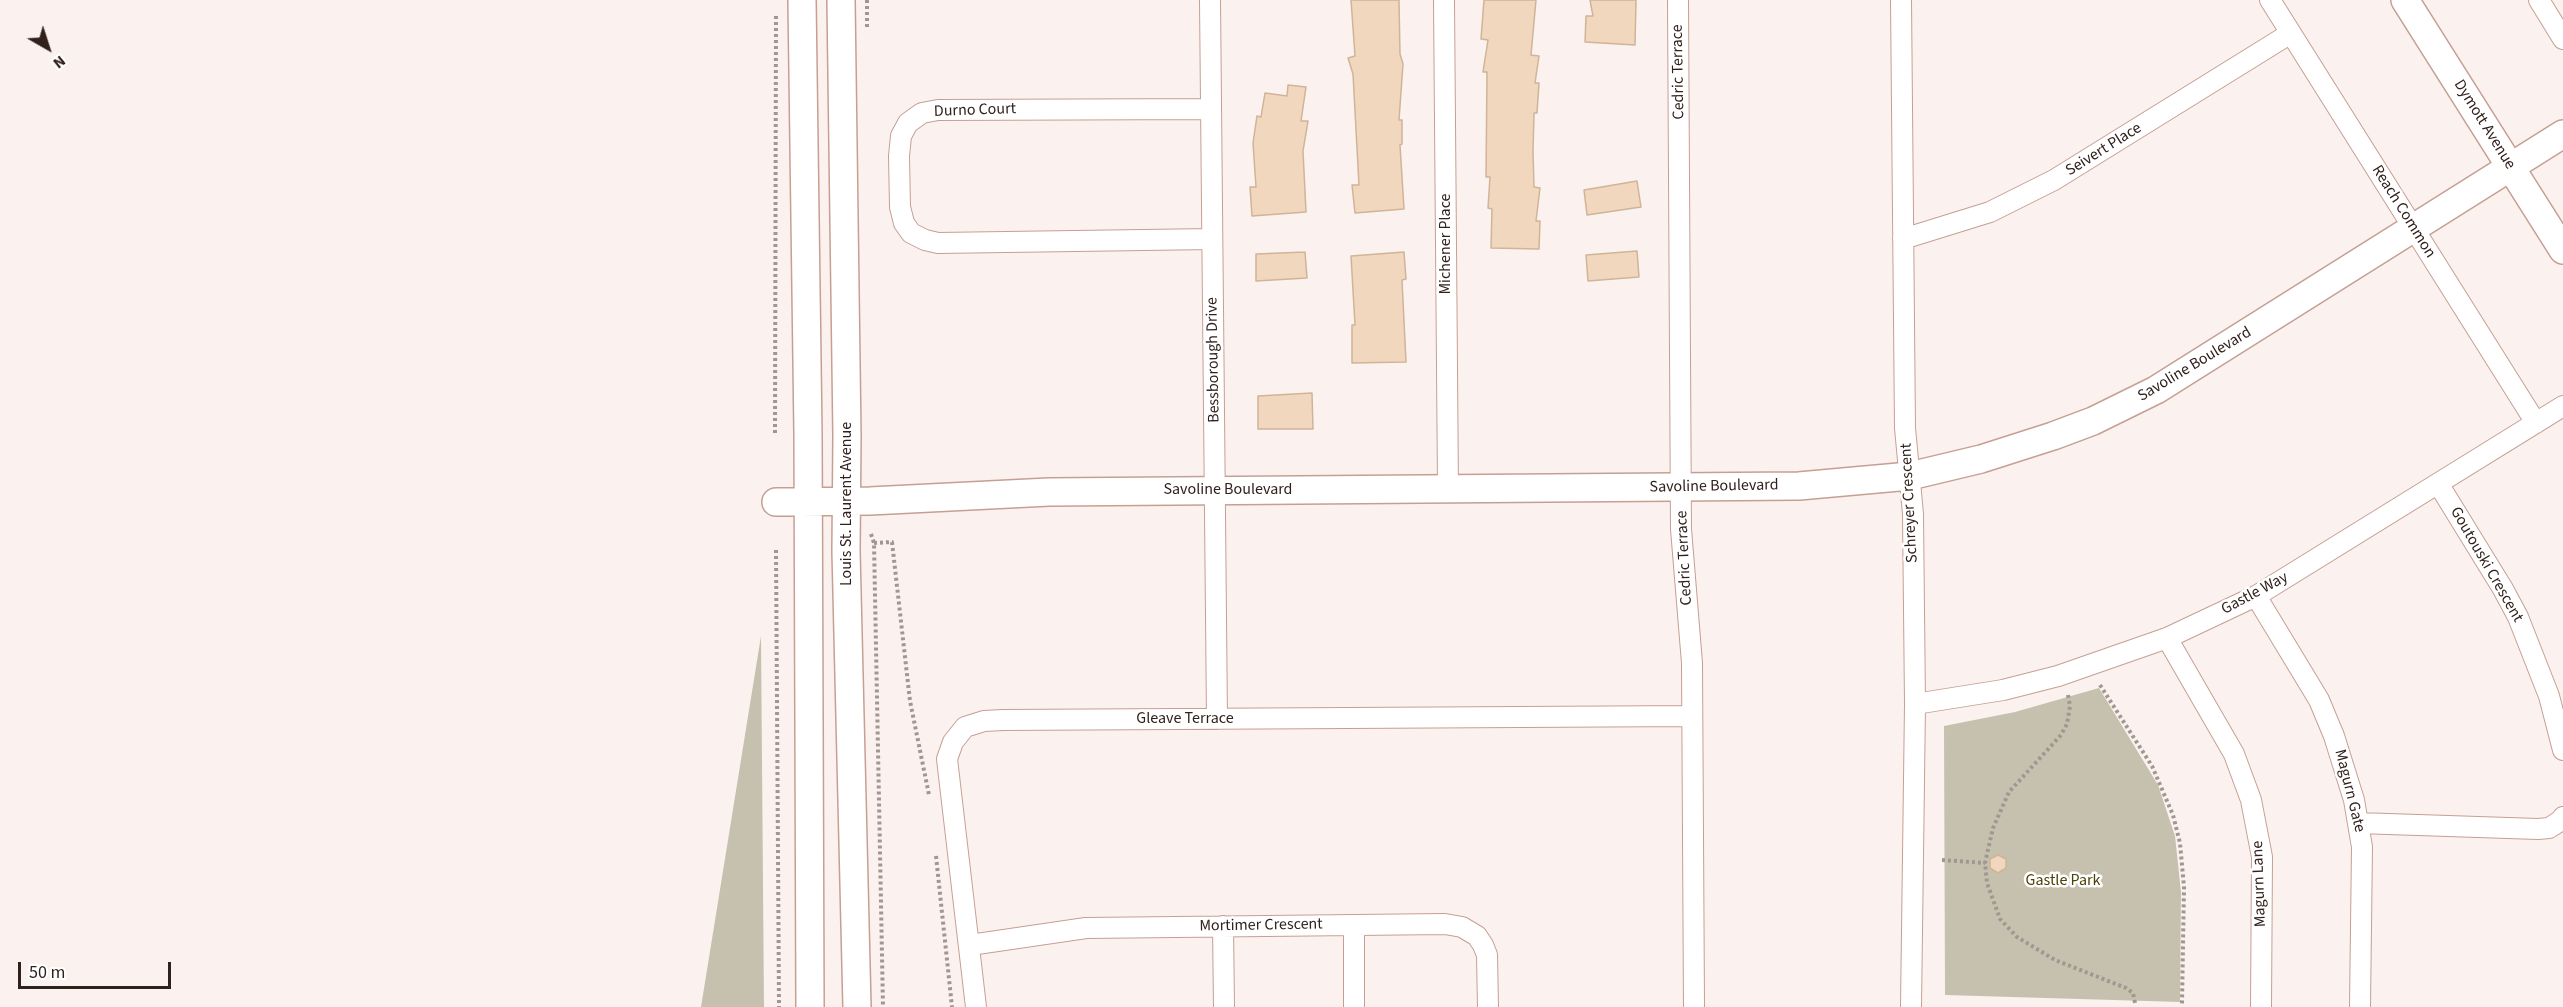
<!DOCTYPE html>
<style>
body{margin:0}
#map{position:relative;width:2563px;height:1007px;overflow:hidden;background:#fbf2ef;font-family:"Source Sans 3",sans-serif}
canvas{display:block}
.north{position:absolute;left:18px;top:18px;width:60px;height:60px;-webkit-text-stroke:4px #fff;paint-order:stroke;rotate:141deg;font-size:16px;font-weight:700;line-height:24px;text-align:center;color:#30211d}
.north::after{content:'';display:block;margin:auto;width:21px;height:27px;background:#30211d;clip-path:polygon(50% 0,100% 100%,50% 72%,0 100%)}
.scale{position:absolute;left:18px;top:962px;width:153px;height:27px;box-sizing:border-box;border:3px solid #30211d;border-top:0;padding-left:8px;font-size:18px;line-height:21px;white-space:nowrap;color:#30211d;-webkit-text-stroke:4px #fff;paint-order:stroke}
</style>
<div id="map">
<canvas width="2563" height="1007"></canvas>
<div class="north">N</div>
<div class="scale">50 m</div>
</div>
<script>
const ctx = document.querySelector('canvas').getContext('2d');
ctx.lineJoin = 'round';
function paint(path, color) {
  ctx.fillStyle = color;
  ctx.fill(path, 'evenodd');
}
function poly(rows) {
  const path = new Path2D();
  for (const r of rows) {
    path.moveTo(r[0], r[1]);
    for (let i = 2; i < r.length; i += 2) path.lineTo(r[i], r[i + 1]);
  }
  return path;
}
function trace(path, color, width, dash) {
  ctx.strokeStyle = color;
  ctx.lineWidth = width;
  ctx.lineCap = dash ? 'butt' : 'round';
  ctx.setLineDash(dash || []);
  ctx.stroke(path);
}
function write(font, color, halo, rows, align = 'center') {
  ctx.font = font + ' "Source Sans 3",sans-serif';
  ctx.lineWidth = 5;
  ctx.setLineDash([]);
  ctx.textBaseline = 'middle';
  ctx.strokeStyle = halo;
  ctx.fillStyle = color;
  for (const [text, x, y, turn = 0] of rows) {
    ctx.save();
    ctx.translate(x, y);
    ctx.rotate((+turn || 0) * Math.PI / 180);
    ctx.textAlign = isNaN(turn) ? turn : align;
    if (halo) ctx.strokeText(text, 0, 0);
    ctx.fillText(text, 0, 0);
    ctx.restore();
  }
}
paint(poly([
 [761,636,764,1007,701,1007],
 [2099,688,2158,785,2175,836,2181,892,2180,1002,1945,995,1944,726,2015,712]
]), '#c6c1ae');
const building = poly([
 [1351,0,1399,0,1400,54,1403,64,1399,120,1402,120,1402,144,1400,145,1404,209,1355,213,1352,185,1359,185,1353,74,1348,58,1355,56,1351,0],
 [1484,0,1536,0,1531,55,1539,56,1535,83,1539,83,1537,113,1534,113,1533,152,1534,187,1540,188,1536,221,1540,221,1539,249,1491,248,1492,209,1488,208,1490,177,1486,177,1487,72,1483,72,1488,40,1481,39,1484,0],
 [1590,0,1636,0,1635,45,1585,42,1586,16,1593,16,1590,0],
 [1288,85,1306,87,1301,121,1308,121,1303,151,1306,212,1252,216,1250,187,1256,187,1253,143,1257,116,1261,117,1265,93,1287,96,1288,85],
 [1637,181,1641,207,1587,215,1584,190,1637,181],
 [1637,251,1639,277,1588,281,1586,255,1637,251],
 [1305,252,1307,278,1256,281,1256,254,1305,252],
 [1404,252,1406,279,1402,280,1406,362,1352,363,1352,325,1355,325,1351,256,1404,252],
 [1312,393,1313,429,1258,429,1258,396,1312,393],
 [1998,855,2006,859,2006,868,1998,873,1990,868,1990,859,1998,855]
]);
paint(building, '#f1d7bd');
trace(building, '#d0b498', 1.5);
const street = poly([
 [1210,0,1217,719],
 [1444,0,1448,489],
 [1678,0,1681,529,1692,663,1694,1007],
 [1901,0,1905,428,1913,514,1915,704,1911,1007],
 [2270,0,2536,423],
 [2539,0,2563,39],
 [1211,109,938,110,922,113,908,123,901,136,899,156,900,207,904,223,911,233,925,240,938,243,1212,239],
 [1903,239,1990,212,2054,180,2291,33],
 [2439,485,2503,589,2518,617,2549,696,2563,750],
 [2256,596,2319,700,2334,736,2354,800,2362,847,2360,1007],
 [2167,638,2234,754,2251,800,2262,857,2261,1007],
 [1915,704,2003,690,2058,676,2167,638,2256,596,2563,406],
 [2358,823,2538,829,2549,828,2560,821,2563,817],
 [1354,925,1354,1007],
 [1223,926,1224,1007],
 [970,945,1086,928,1445,924,1462,927,1477,936,1483,945,1487,955,1488,1007],
 [976,1007,947,759,953,742,965,727,984,721,1003,720,1692,716]
]);
const secondary = poly([
 [802,0,808,434,810,1007],
 [841,0,847,436,846,551,857,1007],
 [2405,0,2563,250],
 [776,502,870,501,1049,492,1799,486,1910,476,1981,459,2053,436,2093,421,2156,390,2563,134]
]);
trace(street, '#c69f93', 22);
trace(secondary, '#c69f93', 30);
trace(poly([
 [867,0,867,30],
 [775,433,776,13],
 [871,534,874,543,883,1007],
 [874,543,892,542,910,701,929,795],
 [776,550,779,1007],
 [2100,685,2152,766,2173,815,2180,843,2184,887,2182,1004],
 [2068,695,2070,706,2067,724,2061,735,2009,792,1993,828,1985,863,1987,883,2000,919,2017,937,2055,960,2126,988,2133,993,2135,1003],
 [936,856,952,1007],
 [1942,860,1985,863]
]), '#a19692', 4, [3, 3]);
trace(street, '#fff', 20);
trace(secondary, '#fff', 27);
write('16px', '#30211d', '#fff', [
 ["Cedric Terrace",1679,72,-91],
 ["Durno Court",975,111,-2],
 ["Dymott Avenue",2484,125,58],
 ["Seivert Place",2104,150,-32],
 ["Reach Common",2403,212,58],
 ["Michener Place",1446,244,-90],
 ["Bessborough Drive",1214,360,-91],
 ["Savoline Boulevard",2195,365,-31],
 ["Savoline Boulevard",1714,487,-1],
 ["Savoline Boulevard",1228,490],
 ["Schreyer Crescent",1910,503,-93],
 ["Louis St. Laurent Avenue",847,504,-90],
 ["Cedric Terrace",1685,558,-93],
 ["Goutouski Crescent",2486,565,60],
 ["Gastle Way",2255,594,-28],
 ["Gleave Terrace",1185,719],
 ["Magurn Gate",2349,791,76],
 ["Magurn Lane",2260,884,-92],
 ["Mortimer Crescent",1261,926,-1]
]);
write('16px', '#4d4105', '#fff', [
 ["Gastle Park",2063,881]
]);
</script>
